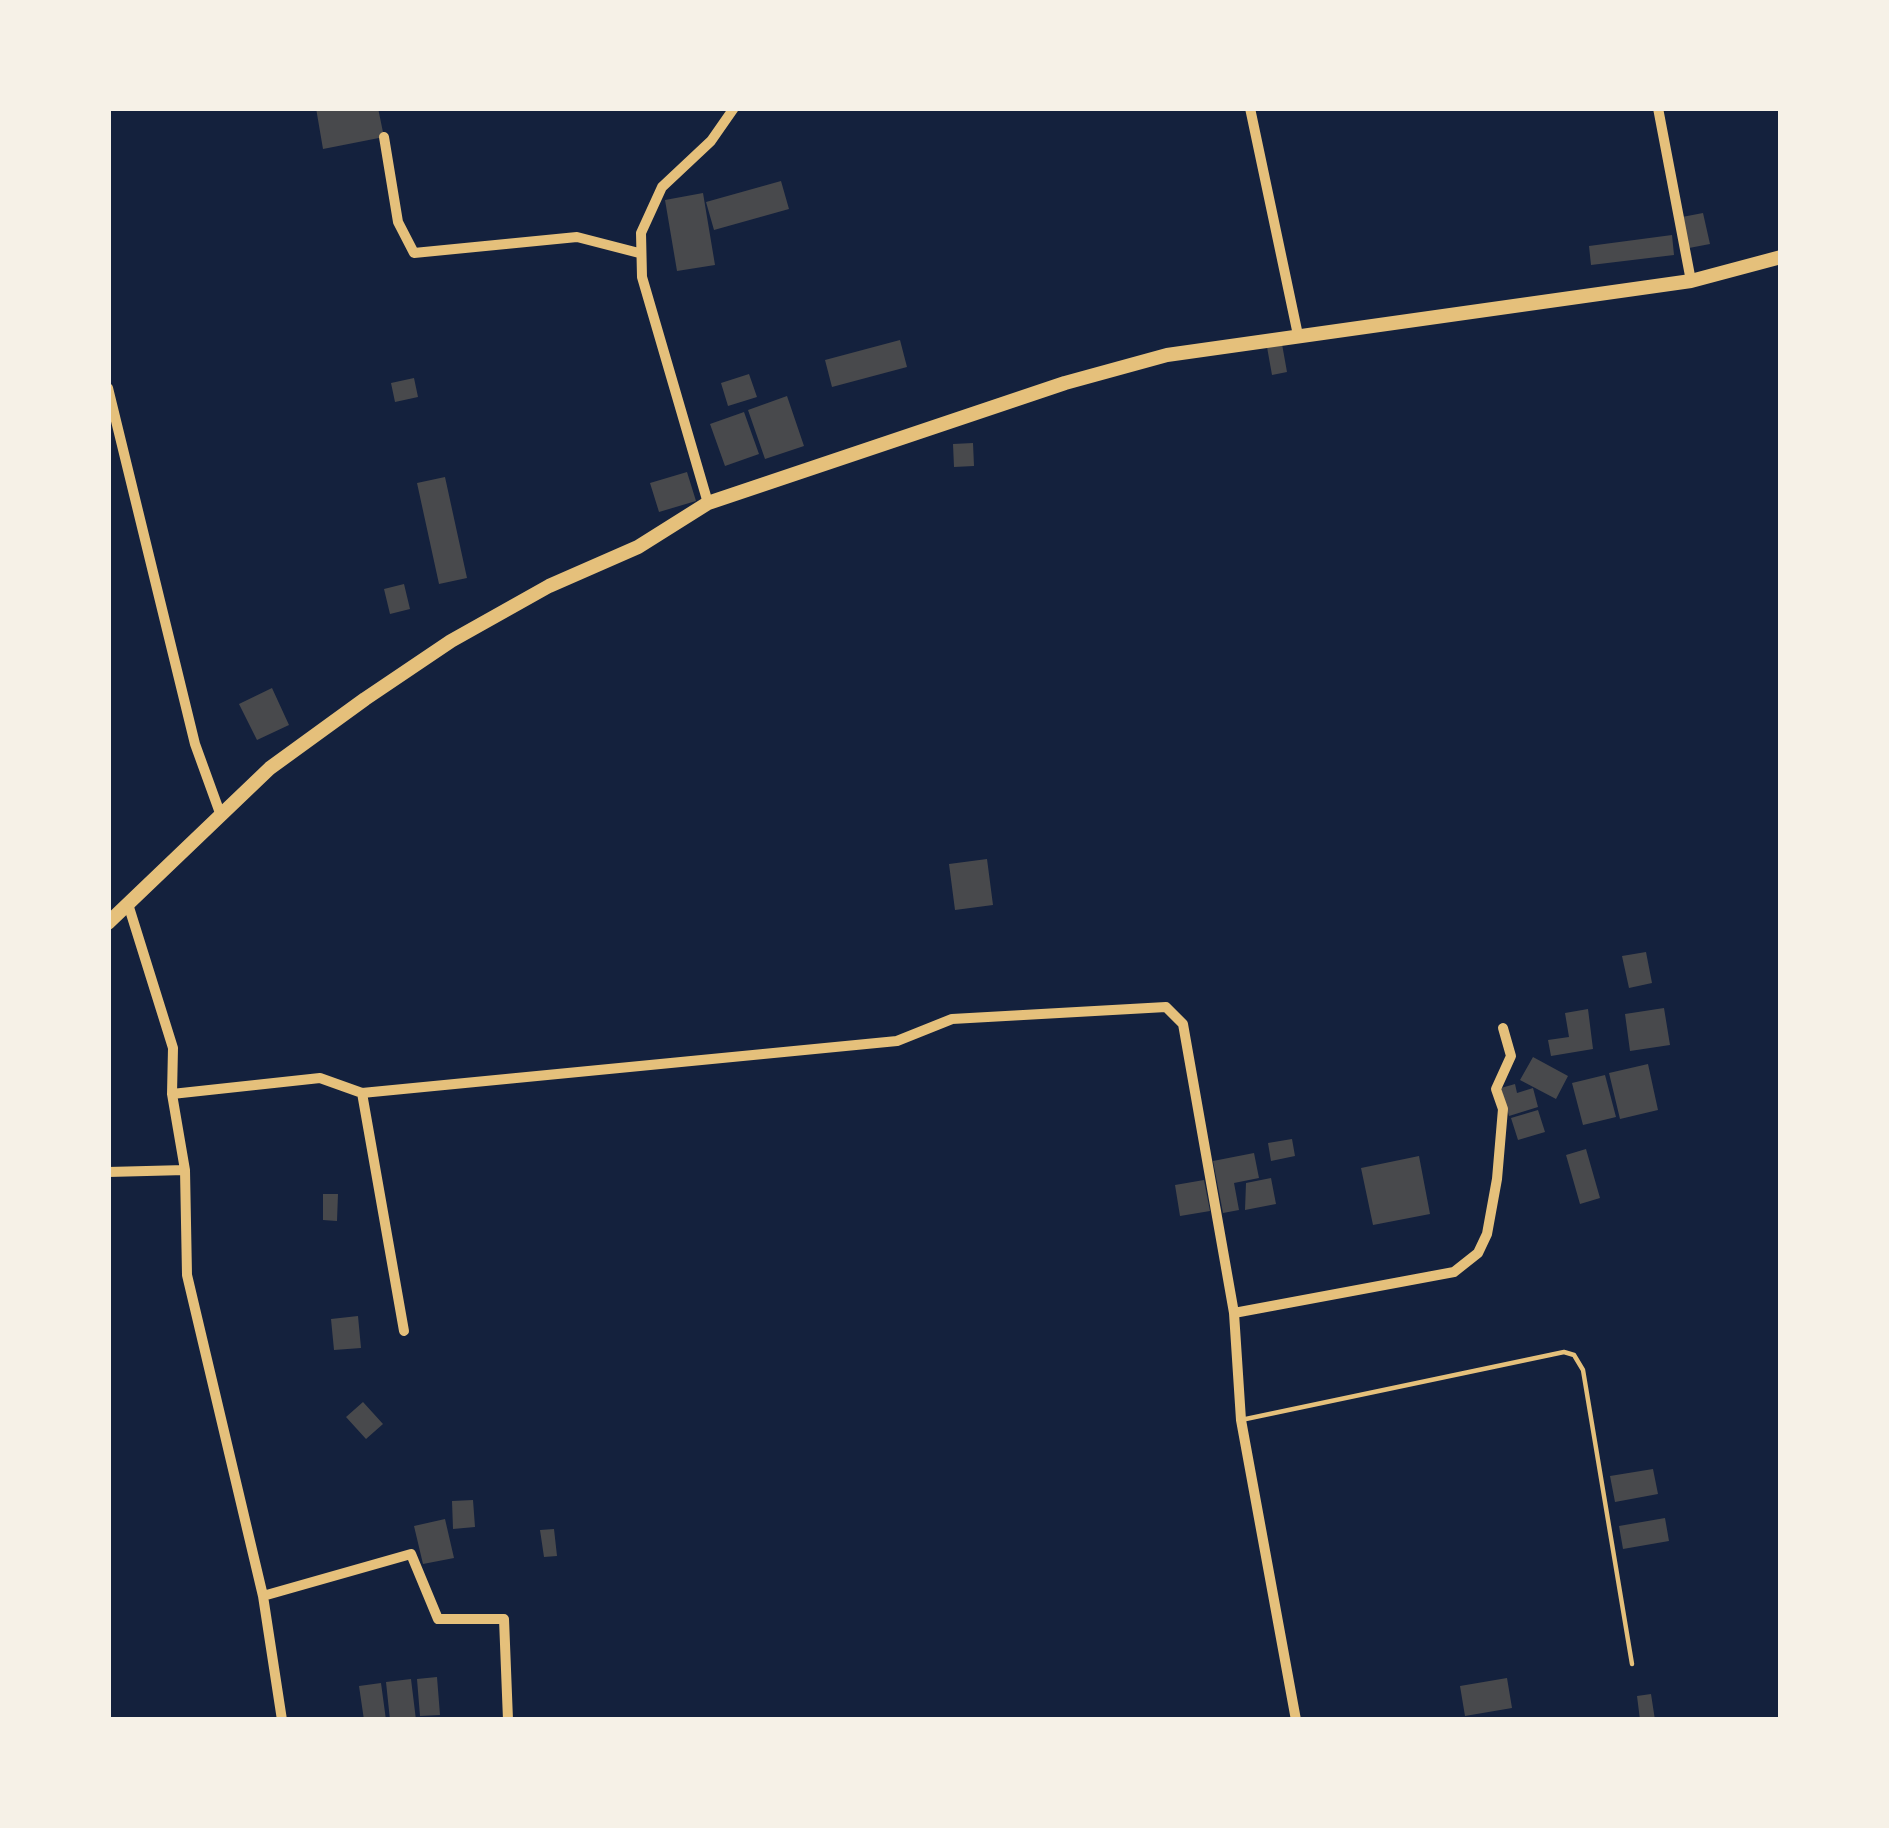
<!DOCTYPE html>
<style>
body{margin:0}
#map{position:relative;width:1889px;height:1828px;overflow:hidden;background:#14213d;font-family:"Golos Text",sans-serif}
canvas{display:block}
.frame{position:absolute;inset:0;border:111px solid #f6f1e7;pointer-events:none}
</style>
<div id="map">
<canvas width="1889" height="1828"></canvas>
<div class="frame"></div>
</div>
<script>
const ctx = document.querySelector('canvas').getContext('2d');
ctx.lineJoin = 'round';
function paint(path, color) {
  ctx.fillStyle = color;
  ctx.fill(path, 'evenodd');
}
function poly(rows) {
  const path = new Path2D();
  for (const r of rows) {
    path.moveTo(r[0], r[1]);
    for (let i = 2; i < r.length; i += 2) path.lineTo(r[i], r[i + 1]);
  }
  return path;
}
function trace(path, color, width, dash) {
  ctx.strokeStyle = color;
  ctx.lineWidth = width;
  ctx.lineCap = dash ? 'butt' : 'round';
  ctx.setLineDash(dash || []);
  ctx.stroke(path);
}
paint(poly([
 [316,108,378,108,384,137,323,149],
 [781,181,789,209,714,230,706,202],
 [703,193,715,265,677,271,665,200],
 [1703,213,1710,244,1689,248,1682,217],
 [1672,235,1674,255,1591,265,1589,246],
 [900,340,907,367,832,387,825,360],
 [1282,344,1287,372,1272,375,1267,347],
 [749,374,757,397,728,406,721,383],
 [414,378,418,397,395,402,391,383],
 [787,396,804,446,765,459,748,410],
 [744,412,759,454,725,466,710,424],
 [973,443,974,466,954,467,953,444],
 [687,472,696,501,659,512,650,483],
 [445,477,467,578,439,584,417,483],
 [404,584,410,609,390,614,384,589],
 [272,688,289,725,257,740,239,704],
 [987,859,993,905,955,910,949,864],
 [1646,952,1652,983,1629,988,1622,956],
 [1664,1008,1670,1045,1630,1051,1625,1014],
 [1588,1009,1593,1049,1551,1056,1548,1040,1569,1037,1565,1013],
 [1533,1057,1568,1076,1556,1099,1520,1080],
 [1648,1064,1658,1110,1620,1119,1609,1073],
 [1605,1075,1616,1117,1583,1125,1572,1083],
 [1515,1084,1517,1093,1533,1088,1538,1107,1509,1116,1501,1088],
 [1538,1110,1545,1132,1518,1140,1511,1118],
 [1292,1139,1295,1156,1271,1161,1268,1143],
 [1586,1149,1600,1198,1580,1204,1566,1155],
 [1254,1153,1259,1178,1234,1183,1239,1210,1223,1213,1213,1161],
 [1419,1156,1430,1214,1373,1225,1361,1168],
 [1271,1178,1276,1204,1245,1210,1246,1183],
 [1204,1180,1210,1211,1180,1216,1175,1185],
 [323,1194,338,1194,337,1221,323,1220],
 [358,1316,361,1348,334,1350,331,1319],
 [363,1402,383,1424,366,1439,346,1417],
 [1653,1469,1658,1494,1615,1502,1610,1476],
 [473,1500,475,1527,453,1529,452,1501],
 [1665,1518,1669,1541,1623,1549,1619,1526],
 [445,1519,454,1558,423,1564,414,1526],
 [554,1529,557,1556,544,1557,540,1530],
 [437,1677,440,1715,420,1716,417,1679],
 [1507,1678,1512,1708,1465,1716,1460,1686],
 [411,1679,416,1720,390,1720,386,1682],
 [381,1683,386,1720,364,1720,359,1686],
 [1651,1694,1655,1720,1640,1720,1637,1696]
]), '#48494c');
trace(poly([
 [1241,1420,1564,1352,1574,1355,1583,1370,1632,1664]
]), '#e5c07b', 4.5);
trace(poly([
 [1250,108,1298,335],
 [1658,108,1691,281],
 [384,137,398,222,414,253,577,237,639,253],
 [108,388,195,744,220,813],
 [708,503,642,277,641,233,662,187,711,141,734,108],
 [128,904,173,1048,172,1094,185,1170,187,1275,263,1596,282,1720],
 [362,1093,404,1331],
 [172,1094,320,1078,362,1093,897,1041,952,1019,1166,1007,1183,1024,1234,1313,1241,1420,1296,1720],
 [108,1172,185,1170],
 [1234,1313,1454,1272,1478,1253,1487,1234,1497,1179,1503,1109,1496,1089,1511,1056,1503,1028],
 [263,1596,411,1554,438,1619,504,1619,508,1720]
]), '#e5c07b', 10);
trace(poly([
 [108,923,270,768,365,699,451,641,549,586,638,547,708,503,1065,383,1167,355,1691,281,1781,257]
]), '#e5c07b', 14);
</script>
